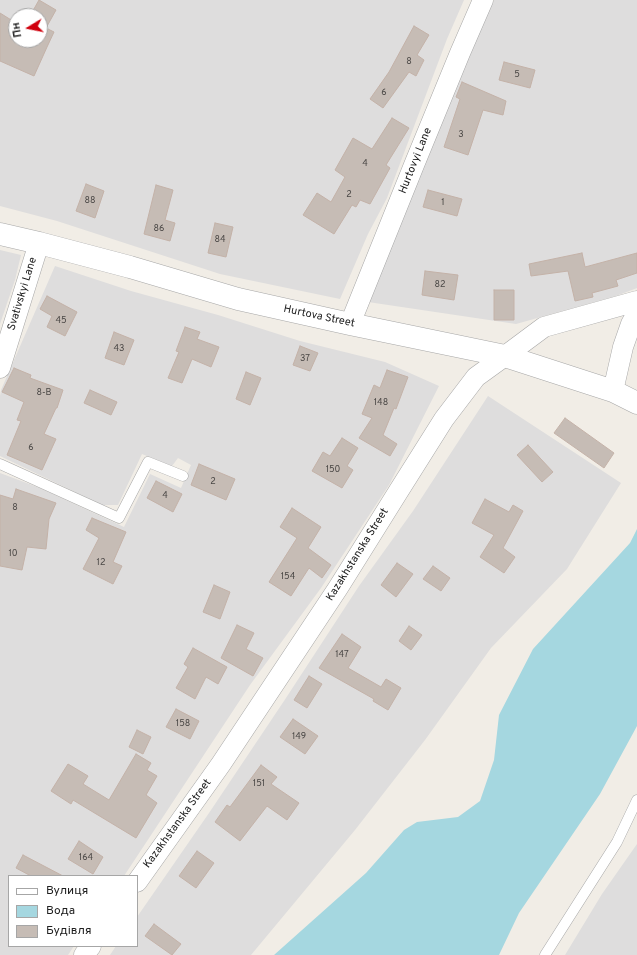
<!DOCTYPE html>
<meta charset="utf-8">
<style>
body{margin:0}
#map{position:relative;width:637px;height:955px;overflow:hidden;background:#f1ede6;font-family:Overpass,sans-serif}
canvas{display:block}
.legend{position:absolute;left:8px;top:875px;width:130px;height:72px;box-sizing:border-box;background:#fff;border:1px solid #a6a6a6;margin:0;padding:5px 7px;list-style:none;font-size:12px;color:#202020}
.legend li{display:flex;align-items:center;gap:8px;height:20px}
.legend b{width:20px;border:1px solid #a6a6a6}
.north{position:absolute;left:8px;top:8px;width:40px;height:40px;box-sizing:border-box;background:#fff;border:1px solid #a6a6a6;border-radius:50%;rotate:260deg;font-size:11px;font-weight:700;line-height:16px;text-align:center;color:#202020}
.north::after{content:'';display:block;margin:auto;width:14px;height:18px;background:#d0000d;clip-path:polygon(50% 0,100% 100%,50% 72%,0 100%)}
</style>
<div id="map">
<canvas width="637" height="955"></canvas>
<ul class="legend">
<li><b style="height:5px;background:#fff"></b>Вулиця</li>
<li><b style="height:11px;background:#a5d7e0"></b>Вода</li>
<li><b style="height:11px;background:#c6bcb5"></b>Будівля</li>
</ul>
<div class="north">Пн</div>
</div>
<script>
const ctx = document.querySelector('canvas').getContext('2d');
ctx.lineJoin = 'round';
function paint(path, color) {
  ctx.fillStyle = color;
  ctx.fill(path, 'evenodd');
}
function poly(rows) {
  const path = new Path2D();
  for (const r of rows) {
    path.moveTo(r[0], r[1]);
    for (let i = 2; i < r.length; i += 2) path.lineTo(r[i], r[i + 1]);
  }
  return path;
}
function trace(path, color, width, dash) {
  ctx.strokeStyle = color;
  ctx.lineWidth = width;
  ctx.lineCap = dash ? 'butt' : 'round';
  ctx.setLineDash(dash || []);
  ctx.stroke(path);
}
function write(font, color, halo, rows, align = 'center') {
  ctx.font = font + ' Overpass,sans-serif';
  ctx.lineWidth = 3.5;
  ctx.setLineDash([]);
  ctx.textBaseline = 'middle';
  ctx.strokeStyle = halo;
  ctx.fillStyle = color;
  for (const [text, x, y, turn = 0] of rows) {
    ctx.save();
    ctx.translate(x, y);
    ctx.rotate((+turn || 0) * Math.PI / 180);
    ctx.textAlign = isNaN(turn) ? turn : align;
    if (halo) ctx.strokeText(text, 0, 0);
    ctx.fillText(text, 0, 0);
    ctx.restore();
  }
}
paint(poly([
 [0,0,464,0,447,39,387,198,368,234,340,299,220,274,57,221,0,206],
 [16,16,40,16,40,40,16,40],
 [494,0,637,0,637,288,616,296,516,324,368,302,432,132],
 [0,250,21,255,15,280,0,324],
 [55,266,131,291,218,315,300,341,385,362,439,386,389,485,321,588,250,685,124,876,9,876,9,946,74,946,68,955,0,955,0,473,40,488,124,527,150,474,181,488,191,465,178,458,172,466,142,454,118,505,102,505,0,456,0,396,1,390],
 [488,396,621,483,567,569,491,648,425,740,355,830,251,955,110,955,116,946,137,946,137,917,209,813,284,701,359,586,413,511],
 [637,844,637,955,565,955,602,894]
]), '#dedddd');
paint(poly([
 [637,529,637,726,600,794,519,913,499,955,274,955,366,873,404,830,417,822,458,817,480,801,494,760,499,715,533,649,630,543]
]), '#a5d7e0');
const building = poly([
 [39,0,56,10,46,28,54,32,47,47,34,76,0,61,0,13,16,23,16,40,40,40,40,16,30,16,39,0],
 [414,26,429,35,417,55,424,60,416,76,409,72,383,108,370,99,389,72,414,26],
 [504,62,535,70,530,88,499,80,504,62],
 [462,82,506,101,503,115,483,110,468,155,444,147,460,99,456,97,462,82],
 [392,118,409,128,386,165,390,168,370,204,360,200,356,207,352,205,334,234,303,215,317,193,331,202,345,177,335,170,353,138,372,149,392,118],
 [86,184,104,191,95,218,76,211,86,184],
 [156,185,173,190,165,220,175,223,170,241,144,234,156,185],
 [428,190,462,199,457,216,423,207,428,190],
 [215,223,233,227,226,257,208,253,215,223],
 [582,253,585,267,637,253,637,273,616,280,618,286,592,293,593,297,575,301,568,271,531,276,529,264,582,253],
 [425,271,458,275,454,300,422,295,425,271],
 [494,290,514,290,514,320,494,320,494,290],
 [47,296,77,312,65,336,47,327,52,316,40,309,47,296],
 [185,327,200,332,197,339,219,347,211,367,192,359,182,383,168,378,179,352,176,351,185,327],
 [114,332,134,340,124,365,105,358,114,332],
 [300,346,318,353,310,371,293,365,300,346],
 [14,368,31,375,30,378,63,390,57,408,56,408,44,434,56,439,42,470,7,455,21,421,17,420,24,402,2,392,14,368],
 [387,370,408,377,396,409,394,408,383,435,397,444,390,456,359,438,372,418,362,414,374,385,380,388,387,370],
 [246,372,261,378,250,405,236,399,246,372],
 [90,390,117,402,111,415,84,403,90,390],
 [565,418,614,453,604,468,554,433,565,418],
 [342,438,358,448,347,466,353,470,342,488,312,471,323,452,330,456,342,438],
 [528,445,553,472,542,482,517,455,528,445],
 [199,464,235,479,226,500,191,485,199,464],
 [156,481,182,494,173,512,147,498,156,481],
 [16,489,56,503,49,519,46,549,27,547,22,570,0,566,0,495,13,499,16,489],
 [485,499,509,512,513,505,523,511,503,548,515,557,504,573,480,557,494,535,472,523,485,499],
 [292,508,321,527,308,548,331,565,322,578,309,568,291,596,269,582,297,538,280,527,292,508],
 [92,518,126,532,113,562,122,566,113,584,83,569,99,538,86,530,92,518],
 [397,563,413,574,396,597,381,585,397,563],
 [433,566,450,578,441,591,423,579,433,566],
 [214,585,230,592,220,619,203,612,214,585],
 [237,625,254,633,246,649,263,658,253,676,221,658,237,625],
 [409,626,422,635,411,650,399,641,409,626],
 [342,634,361,647,348,668,381,687,386,679,401,688,388,710,373,701,374,699,319,668,342,634],
 [193,648,227,667,218,684,206,677,195,699,176,688,188,667,184,664,193,648],
 [309,676,322,684,307,708,294,700,309,676],
 [176,709,199,721,190,739,166,727,176,709],
 [293,719,318,736,305,754,280,737,293,719],
 [137,730,151,737,143,754,129,747,137,730],
 [136,754,151,763,147,770,157,776,146,795,157,803,136,838,73,800,71,804,51,791,68,764,88,776,83,784,109,800,136,754],
 [261,765,277,777,271,784,299,803,287,820,267,806,240,841,215,822,227,805,230,807,261,765],
 [79,841,103,857,93,874,68,859,79,841],
 [197,851,214,863,196,888,179,876,197,851],
 [23,855,63,876,31,876,16,868,23,855],
 [154,924,181,944,172,955,145,936,154,924]
]);
paint(building, '#c6bcb5');
trace(building, '#c4b2a8', 1);
const service = poly([
 [0,464,119,518,148,462,183,476],
 [545,955,617,842,637,800]
]);
const minor = poly([
 [350,324,414,165,460,53,483,0],
 [0,368,39,243],
 [613,391,623,347,631,324,637,313],
 [137,882,221,764,338,588,398,492,444,419,476,377,505,356,544,327,637,301],
 [84,955,91,946]
]);
const tertiary = poly([
 [0,234,39,243,130,267,238,299,350,324,505,356,613,391,637,403]
]);
trace(service, '#a7a7a7', 11);
trace(minor, '#a7a7a7', 21);
trace(tertiary, '#a7a7a7', 23);
trace(service, '#fff', 10);
trace(minor, '#fff', 20);
trace(tertiary, '#fff', 22);
write('9px', '#4a4745', null, [
 ["8",409,62],
 ["5",517,75],
 ["6",384,93],
 ["3",461,135],
 ["4",365,164],
 ["2",349,195],
 ["88",90,201],
 ["1",443,203],
 ["86",159,229],
 ["84",220,240],
 ["82",440,285],
 ["45",61,321],
 ["43",119,349],
 ["37",305,359],
 ["8-В",44,393],
 ["148",381,403],
 ["6",31,448],
 ["150",333,470],
 ["2",213,482],
 ["4",165,496],
 ["8",15,508],
 ["10",13,554],
 ["12",101,563],
 ["154",288,577],
 ["147",342,655],
 ["158",183,724],
 ["149",299,737],
 ["151",259,784],
 ["164",86,858]
]);
write('11px', '#202020', '#fff', [
 ["Hurtovyi Lane",416,161,-68],
 ["Svativskyi Lane",23,294,-73],
 ["Hurtova Street",319,317,12],
 ["Kazakhstanska Street",358,555,-58],
 ["Kazakhstanska Street",178,824,-54]
]);
</script>
